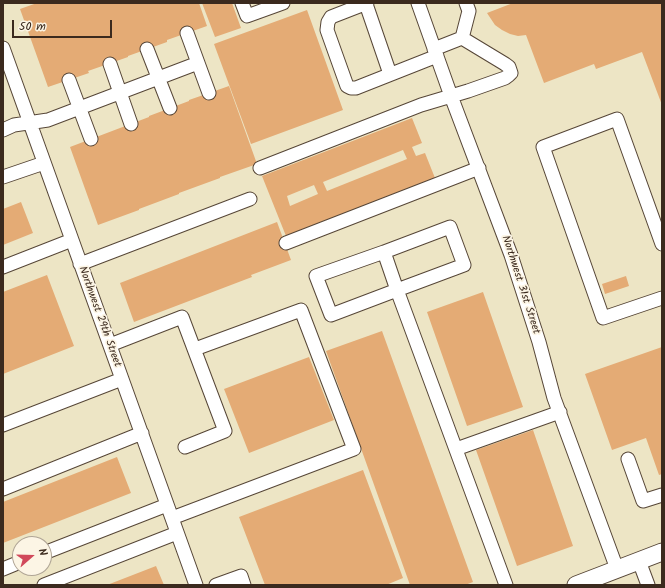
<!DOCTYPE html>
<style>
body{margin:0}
#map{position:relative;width:665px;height:588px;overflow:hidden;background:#ede5c5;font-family:Kalam,sans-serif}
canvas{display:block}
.frame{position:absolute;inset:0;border:4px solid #3b2a1e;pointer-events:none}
.north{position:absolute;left:12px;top:536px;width:40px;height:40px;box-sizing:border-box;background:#fcf5e5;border:1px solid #afa495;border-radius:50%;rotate:70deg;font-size:11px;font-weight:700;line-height:16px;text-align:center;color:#3b2a1e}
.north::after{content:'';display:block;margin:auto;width:14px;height:18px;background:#d1495b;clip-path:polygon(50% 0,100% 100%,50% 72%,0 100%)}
.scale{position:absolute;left:12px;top:20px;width:100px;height:18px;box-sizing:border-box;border:2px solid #3b2a1e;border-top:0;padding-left:5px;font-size:12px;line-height:14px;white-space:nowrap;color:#3b2a1e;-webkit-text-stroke:3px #fcf5e5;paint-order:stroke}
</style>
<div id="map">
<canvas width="665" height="588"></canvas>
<div class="frame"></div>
<div class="north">N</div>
<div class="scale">50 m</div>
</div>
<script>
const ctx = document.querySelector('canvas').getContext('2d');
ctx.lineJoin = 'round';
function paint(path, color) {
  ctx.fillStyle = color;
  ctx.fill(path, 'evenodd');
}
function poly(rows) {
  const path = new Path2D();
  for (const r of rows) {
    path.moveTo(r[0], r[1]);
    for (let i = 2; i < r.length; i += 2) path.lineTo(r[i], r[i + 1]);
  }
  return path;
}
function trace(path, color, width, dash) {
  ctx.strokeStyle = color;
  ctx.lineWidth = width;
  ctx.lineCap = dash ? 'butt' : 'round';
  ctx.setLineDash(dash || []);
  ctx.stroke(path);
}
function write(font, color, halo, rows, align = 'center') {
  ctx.font = font + ' Kalam,sans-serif';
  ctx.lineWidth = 3.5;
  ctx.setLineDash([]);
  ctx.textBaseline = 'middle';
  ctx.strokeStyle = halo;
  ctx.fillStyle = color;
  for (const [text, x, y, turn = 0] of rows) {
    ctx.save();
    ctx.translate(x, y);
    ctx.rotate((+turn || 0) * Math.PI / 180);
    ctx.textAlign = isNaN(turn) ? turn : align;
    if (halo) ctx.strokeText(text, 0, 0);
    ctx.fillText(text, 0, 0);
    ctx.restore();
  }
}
paint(poly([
 [37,3,199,3,207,26,167,40,167,42,128,56,128,57,88,71,89,73,48,87,20,9],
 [202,3,232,3,241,28,215,37],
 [513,3,662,3,662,105,642,52,596,69,594,64,544,83,526,35,518,36,510,34,502,30,495,25,487,13],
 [307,10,343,110,251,144,214,44],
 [229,86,257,164,220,177,220,178,179,193,179,194,139,209,139,210,98,225,70,147,149,117,149,116,189,101,189,100],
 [412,118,422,143,412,147,416,156,425,153,435,178,286,236,262,176],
 [403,150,407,159,327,191,323,182],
 [314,185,318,194,290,206,287,196],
 [21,202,33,233,3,245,3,209],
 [277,222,291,260,251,275,252,277,134,322,120,283],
 [47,275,74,346,3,374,3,292],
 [626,276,629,286,605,294,602,284],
 [483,292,523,407,467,426,427,312],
 [382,331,473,582,465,585,410,585,326,351],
 [662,347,662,474,659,475,646,438,612,450,585,374],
 [309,357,334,420,249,453,224,389],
 [533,430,573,546,517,566,476,450],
 [117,457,131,493,3,543,3,502],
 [363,470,403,578,386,585,265,585,239,517],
 [156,566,164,585,107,585]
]), '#e4ab75');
const minor = poly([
 [242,3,247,16,283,3],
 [367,3,331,17,328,22,327,30,347,86,351,88,356,88,437,56],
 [418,3,451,96,511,255,539,342,554,398,617,569],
 [366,4,390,74],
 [187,33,209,93],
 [462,38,469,11,466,3],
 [3,48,196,585],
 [147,49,170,108],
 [110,64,131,124],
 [69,80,91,139],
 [3,130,14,125,48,120,198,63],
 [260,168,421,105,468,91,505,78,509,75,511,73,509,67,505,64,462,38,434,49],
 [3,177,44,163],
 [286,243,479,168],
 [662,244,617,119,543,147,603,318,662,298],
 [384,252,316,276,331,315,397,290,464,265,450,227,384,252,397,290,506,585],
 [80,264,250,199],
 [3,267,72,240],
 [110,345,182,317,225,431,185,447],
 [3,425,122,379],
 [456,449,560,412],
 [628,459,643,501,662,495],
 [3,489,142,433],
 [172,518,354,449,301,310,195,349],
 [44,553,167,505],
 [639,561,648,585],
 [3,569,20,562],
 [44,585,177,533],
 [216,585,241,576,244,585]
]);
const major = poly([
 [576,585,662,552]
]);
trace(minor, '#564637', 15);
trace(major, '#564637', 19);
trace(minor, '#fff', 13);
trace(major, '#fff', 17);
write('11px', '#3b2a1e', '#fcf5e5', [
 ["Northwest 31st Street",520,285,72],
 ["Northwest 29th Street",99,317,70]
]);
</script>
